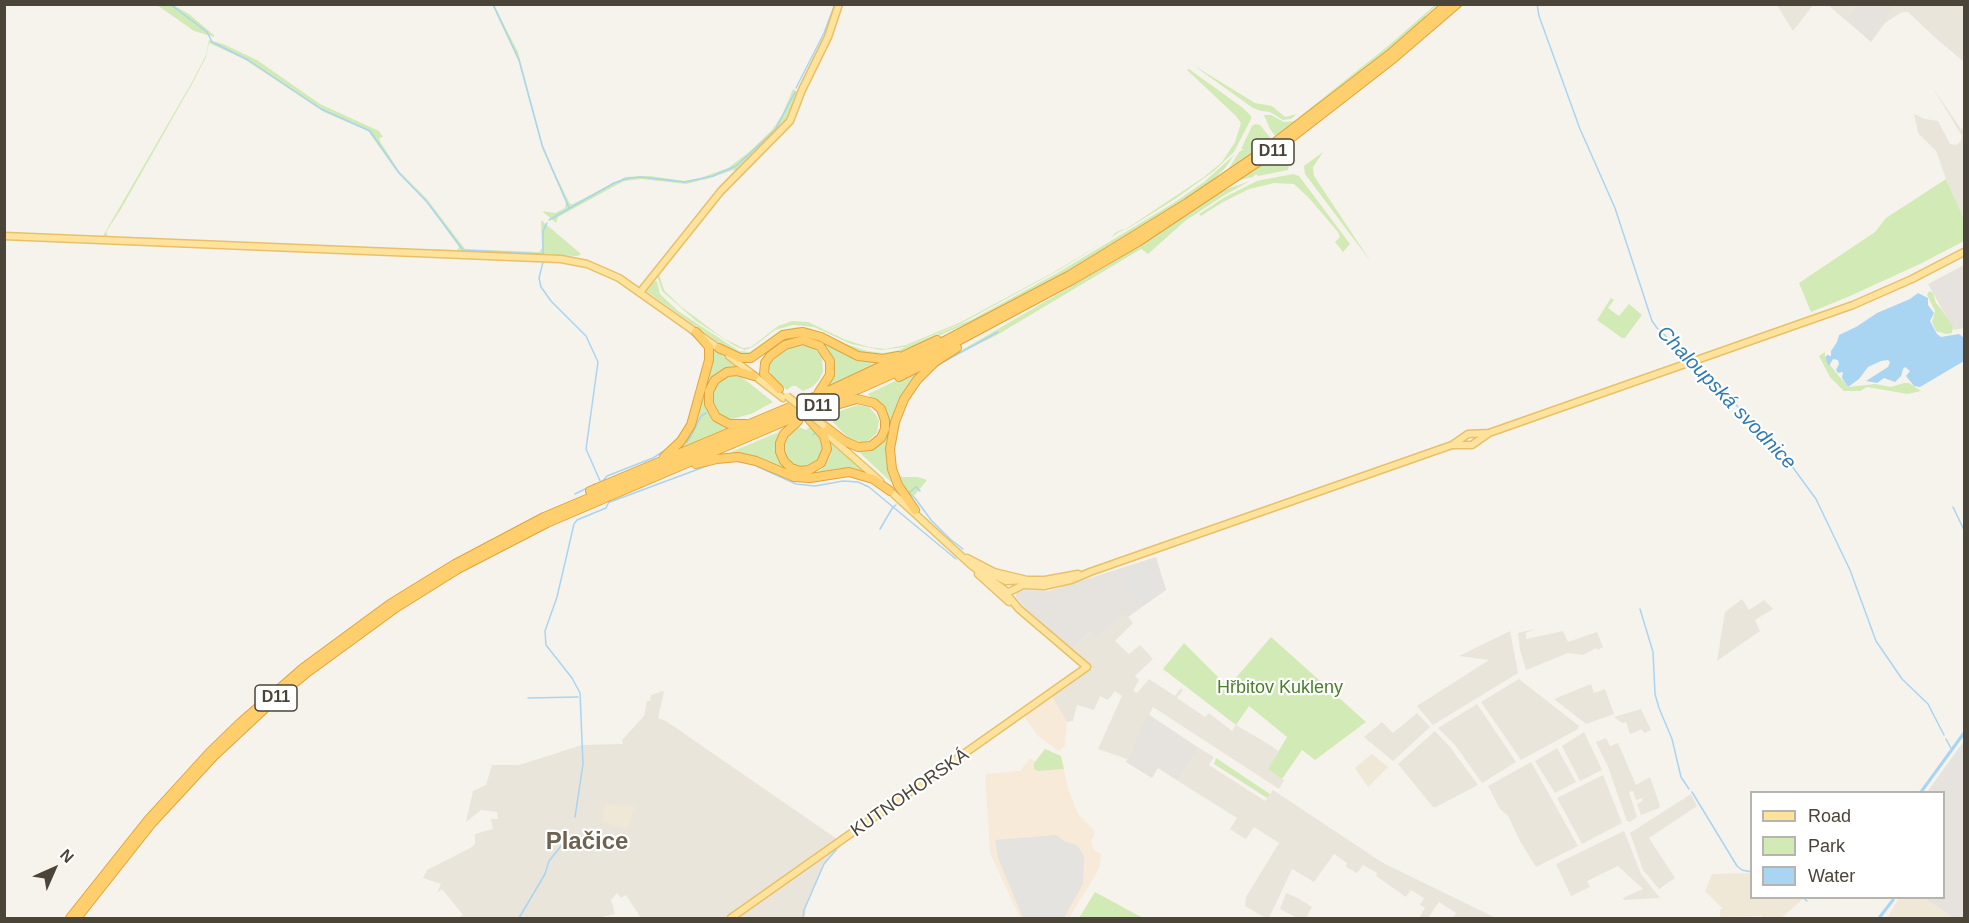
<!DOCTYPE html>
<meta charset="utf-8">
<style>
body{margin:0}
#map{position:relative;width:1969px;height:923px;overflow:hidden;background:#f6f3ec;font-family:Arial,sans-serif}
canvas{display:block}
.frame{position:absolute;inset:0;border:6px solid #4b4439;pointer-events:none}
.legend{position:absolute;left:1750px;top:791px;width:195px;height:108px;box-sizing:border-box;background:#fff;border:2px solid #b7b4b0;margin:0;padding:8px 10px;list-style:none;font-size:18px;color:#4b4439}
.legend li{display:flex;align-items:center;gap:12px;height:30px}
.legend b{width:30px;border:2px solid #b7b4b0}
.north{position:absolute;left:24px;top:839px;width:60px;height:60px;-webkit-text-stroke:4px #fff;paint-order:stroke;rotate:45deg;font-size:16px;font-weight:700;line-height:24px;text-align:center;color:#4b4439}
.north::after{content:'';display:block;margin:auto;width:21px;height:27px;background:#4b4439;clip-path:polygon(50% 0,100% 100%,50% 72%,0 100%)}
</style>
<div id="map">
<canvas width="1969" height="923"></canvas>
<div class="frame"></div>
<ul class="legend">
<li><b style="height:8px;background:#ffe39c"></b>Road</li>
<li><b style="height:16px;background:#d2eab5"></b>Park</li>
<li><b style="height:16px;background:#a9d4f2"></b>Water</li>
</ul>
<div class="north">N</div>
</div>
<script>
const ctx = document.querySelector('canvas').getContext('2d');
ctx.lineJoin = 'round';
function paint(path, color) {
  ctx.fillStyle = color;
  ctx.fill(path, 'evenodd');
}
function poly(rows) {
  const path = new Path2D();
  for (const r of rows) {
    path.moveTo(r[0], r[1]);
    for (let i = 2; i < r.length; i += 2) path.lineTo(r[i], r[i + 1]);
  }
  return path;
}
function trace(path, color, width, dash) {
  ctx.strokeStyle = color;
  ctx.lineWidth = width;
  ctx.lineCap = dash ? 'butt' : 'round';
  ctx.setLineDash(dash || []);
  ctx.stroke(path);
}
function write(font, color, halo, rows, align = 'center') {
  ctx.font = font + ' Arial,sans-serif';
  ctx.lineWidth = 4.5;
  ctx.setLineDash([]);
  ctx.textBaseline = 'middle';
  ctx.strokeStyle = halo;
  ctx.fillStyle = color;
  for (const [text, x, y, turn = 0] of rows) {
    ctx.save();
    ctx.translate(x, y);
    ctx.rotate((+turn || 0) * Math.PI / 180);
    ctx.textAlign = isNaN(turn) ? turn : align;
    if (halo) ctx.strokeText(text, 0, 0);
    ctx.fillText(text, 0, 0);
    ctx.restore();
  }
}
paint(poly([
 [1777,5,1813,5,1793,31],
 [1828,5,1964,5,1964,62,1939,41,1908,12,1902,12,1885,23,1871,42],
 [1931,85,1961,129,1964,127,1964,219,1946,179,1936,151,1918,133,1914,114,1925,119,1938,121,1950,144,1956,145,1961,141,1962,136],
 [1742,599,1749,610,1764,600,1773,609,1755,620,1760,631,1717,661,1725,612],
 [1124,612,1133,623,1115,641,1129,654,1140,645,1153,659,1135,676,1139,680,1133,691,1137,693,1149,679,1175,696,1181,688,1183,690,1177,698,1205,717,1209,713,1232,731,1236,725,1270,745,1278,751,1269,769,1284,780,1279,789,1153,707,1127,759,1098,749,1122,696,1115,691,1108,700,1100,696,1094,710,1077,705,1073,721,1067,722,1052,697,1080,677,1086,662,1072,650,1090,632,1097,638],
 [1535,629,1526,633,1526,639,1563,631,1568,642,1597,632,1603,647,1598,650,1596,648,1583,655,1568,653,1526,670,1520,650,1518,633],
 [1510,631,1518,673,1433,725,1417,706,1489,660,1459,656],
 [1519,679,1579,726,1578,729,1521,760,1481,702],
 [1591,684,1594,693,1605,689,1614,714,1586,724,1554,699],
 [663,691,664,692,658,718,666,721,837,839,840,848,829,857,824,865,806,904,805,918,641,918,626,895,621,898,617,893,611,900,615,914,598,918,459,918,463,915,442,889,437,893,441,884,423,878,427,870,472,847,475,844,475,834,493,829,491,819,498,819,497,812,481,810,466,822,473,791,486,785,492,765,519,765,582,745,623,744,622,740,644,716,647,701,650,701,651,695],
 [1477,704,1516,762,1482,783,1455,745,1438,728],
 [1641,709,1651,730,1644,733,1642,729,1630,734,1626,722,1622,723,1614,717],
 [1417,713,1430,727,1393,761,1364,737,1382,722,1393,733],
 [1435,731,1450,747,1478,785,1436,807,1433,807,1398,764],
 [1584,732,1602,770,1580,781,1562,746],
 [1606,738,1610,746,1618,743,1636,785,1650,777,1660,806,1659,808,1641,815,1637,804,1642,801,1643,798,1636,800,1633,791,1629,792,1637,817,1630,822,1627,821,1608,767,1596,742],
 [1199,748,1214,757,1209,765,1265,801,1273,790,1383,863,1496,918,1453,918,1456,913,1439,902,1428,918,1419,918,1425,908,1420,905,1424,898,1411,890,1406,897,1376,876,1377,873,1363,865,1357,873,1346,867,1347,863,1334,854,1314,882,1292,869,1269,918,1266,918,1245,906,1246,897,1279,843,1254,827,1246,839,1242,837,1230,829,1237,818,1178,781],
 [1557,748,1576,782,1555,793,1535,761],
 [1531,762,1578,846,1536,867,1520,841,1508,816,1500,809,1488,786],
 [1603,775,1622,823,1582,844,1557,798],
 [1691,794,1697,806,1649,838,1675,878,1659,889,1643,870,1630,833],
 [1624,831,1641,874,1660,898,1624,900,1623,898,1643,889,1618,866,1587,881,1590,887,1571,896,1556,864],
 [1286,893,1298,898,1312,907,1306,918,1297,918,1280,909]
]), '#eae5da');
paint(poly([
 [1052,697,1067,722,1065,746,1059,751,1038,736,1025,718,1025,716],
 [1030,758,1047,770,1064,769,1068,789,1078,814,1094,830,1094,836,1091,840,1093,849,1101,854,1100,865,1096,874,1069,918,1020,918,990,853,985,776,987,774,1020,771]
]), '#f7ead8');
paint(poly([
 [1857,5,1894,5,1871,41,1846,18,1848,16,1850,17],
 [1964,265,1964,328,1954,330,1928,284],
 [1156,557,1166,590,1128,617,1124,613,1097,638,1090,632,1072,650,1025,608,1016,597,1016,591,1018,590,1049,591],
 [1148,714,1199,748,1178,781,1158,768,1152,778,1126,762],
 [1964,741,1964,917,1953,918,1924,898,1944,898,1944,792,1927,792]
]), '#e6e2dd');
paint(poly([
 [1372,754,1388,767,1368,787,1355,768],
 [605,804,634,806,628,829,602,822],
 [1750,873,1751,873,1752,898,1804,898,1781,918,1763,918,1762,916,1720,917,1720,910,1722,908,1705,891,1712,874],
 [1899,898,1924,898,1953,918,1887,918]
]), '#efe8d6');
paint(poly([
 [157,5,173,5,189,14,214,35,214,37,194,31],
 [492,5,494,5,518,52,545,153,570,204,573,204,625,177,650,176,684,181,700,178,728,168,749,152,772,130,782,115,793,89,796,91,797,99,788,121,736,171,733,170,707,179,686,184,641,179,624,181,558,217,556,223,542,211,555,213,565,208,566,202,543,151,519,62],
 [1435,5,1437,5,1425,16,1426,18,1360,73,1276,137,1270,129,1264,115,1271,115,1284,122,1294,121,1388,46],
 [209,40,223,44,257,60,320,104,379,131,383,137,379,138,381,143,399,171,427,199,465,249,539,252,542,248,541,220,581,254,578,256,433,251,433,249,457,250,459,247,426,201,395,169,368,131,324,112,244,59,209,43,206,57,192,84,121,209,106,232,108,236,103,236,192,82,206,55],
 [1193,65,1255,103,1272,106,1285,117,1297,114,1291,119,1283,120,1270,112,1261,111,1253,108],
 [1189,69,1243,108,1251,116,1251,119,1234,152,1214,171,1175,199,1127,229,1119,232,1111,238,1059,270,962,323,905,347,881,350,851,344,814,327,793,325,775,330,753,347,745,350,735,346,696,321,662,291,657,276,659,274,664,290,680,306,723,338,743,348,751,347,778,326,792,321,808,322,846,340,869,347,885,349,906,345,961,322,1054,272,1111,238,1115,233,1121,230,1126,229,1204,177,1222,162,1235,142,1241,123,1236,116,1187,70],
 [1255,124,1260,125,1272,140,1226,173,1239,152,1244,149,1241,149,1252,126],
 [1279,151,1289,163,1288,170,1258,176,1256,174,1253,177,1236,181],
 [1323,152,1313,167,1314,176,1371,262,1305,174,1304,166],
 [1234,155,1226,167,1211,182,1147,224,1146,223,1082,263,1003,308,894,355,866,356,795,331,748,357,735,354,646,291,652,282,657,281,660,294,678,311,739,351,750,352,781,330,798,327,809,328,840,342,867,351,883,353,896,351,971,320,1059,272,1172,204,1204,182],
 [1293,174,1299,176,1350,244,1343,252,1335,242,1340,237,1338,232,1309,198,1294,184,1274,183,1249,189,1223,202,1201,216,1199,214,1225,197,1257,181],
 [1946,179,1964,219,1964,241,1922,263,1850,296,1811,312,1799,283,1875,232,1886,218],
 [1250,181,1223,196,1185,221,1148,254,1141,249,997,335,948,359,925,377,906,405,898,426,894,446,897,473,902,477,918,477,927,480,914,496,907,492,901,484,892,460,893,434,910,392,934,366,1110,264,1224,190],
 [1929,291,1933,293,1936,303,1942,310,1953,327,1952,333,1946,334,1936,331,1932,322,1935,311,1927,295],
 [1611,298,1614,300,1608,308,1619,316,1629,304,1642,315,1625,338,1622,338,1597,320],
 [818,340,852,357,887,361,829,387,834,372,833,361,827,348],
 [800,343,808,345,816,350,822,357,823,372,819,380,812,387,803,391,796,386,792,386,787,390,774,381,769,369,769,365,785,348],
 [714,350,739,367,731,367,721,371,706,386,705,393,708,411,718,422,726,428,730,428,679,450,690,433,698,411],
 [1825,352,1825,359,1848,387,1875,384,1891,387,1904,383,1909,383,1921,391,1908,394,1867,387,1860,391,1844,391,1830,377,1819,356],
 [925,367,906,389,889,426,889,417,885,409,879,402,870,397,868,394],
 [734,374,743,378,773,402,751,414,728,420,721,417,713,405,711,392,716,383,725,376],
 [858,405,869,407,876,415,879,421,877,433,868,441,861,442,848,438,833,422,837,412],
 [812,425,817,430,825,444,821,458,808,467,799,468,786,459,782,448,786,436,793,430,799,427,806,430],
 [779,432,776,444,776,455,781,464,790,472,733,455,731,452],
 [888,433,887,463,893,484,859,452,873,449,881,442],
 [830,440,864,470,863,471,842,468,820,473,819,471,824,467,831,454],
 [1271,637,1366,722,1315,760,1302,750,1282,779,1268,769,1287,737,1249,706,1236,725,1163,669,1184,643,1228,687],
 [1045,749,1061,756,1064,769,1038,771,1034,769,1034,763],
 [1216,758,1270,794,1267,798,1214,764],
 [1095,892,1143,918,1079,918]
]), '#d2eab5');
paint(poly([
 [1152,561,1156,568,1158,567,1166,590,1149,599,1149,601,1139,605,1135,598,1133,599,1126,574,1060,596,1061,591],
 [1056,835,1066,842,1077,845,1084,856,1083,884,1064,918,1023,918,998,858,995,840]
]), '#e5e3e0');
paint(poly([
 [1918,293,1928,298,1928,305,1934,313,1930,321,1937,334,1941,337,1959,334,1964,338,1964,361,1920,387,1914,386,1906,376,1910,371,1905,367,1903,369,1901,376,1895,382,1884,378,1877,383,1866,381,1888,367,1890,362,1888,360,1881,361,1868,367,1859,379,1848,387,1842,378,1843,372,1838,373,1836,370,1839,364,1838,360,1833,359,1829,366,1825,358,1827,355,1831,356,1831,351,1837,342,1839,335,1856,327,1877,313,1910,299]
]), '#a9d4f2');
trace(poly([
 [170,4,207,32,212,42,248,60,321,109,370,131,399,173,427,202,463,250,543,254,543,231,547,223],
 [493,4,519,60,542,145,569,208],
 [1537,4,1539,16,1580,129,1615,208,1652,321,1657,328,1691,359],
 [796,88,824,33,835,4],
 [549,220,614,183,629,178,641,177,685,182,713,176,736,166,775,130,795,92],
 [543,262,539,278,541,287,551,301,586,336,598,362,586,449,601,483],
 [680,324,699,341],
 [1695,362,1783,454,1816,499,1850,570,1876,641,1902,679,1928,704,1944,735],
 [936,366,998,332],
 [813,435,817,431],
 [685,441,687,442,691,436,701,416,706,413],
 [734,461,744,462],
 [752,464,796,484,815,486,843,481,858,482,869,487,893,507,896,505],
 [909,493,915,498,931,520,950,539,963,549],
 [575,494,595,484,601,483,607,476,653,458,667,449],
 [907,494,916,487,920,491],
 [610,502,712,464],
 [1953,507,1964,530],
 [880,529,893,507,956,559],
 [1640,609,1653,652,1655,694,1659,708,1672,739,1681,777,1689,789],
 [528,698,578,697],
 [1946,739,1952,750],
 [1692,792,1737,866,1742,870,1752,872],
 [575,817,583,764,580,693,572,678,546,645,545,631,557,597,574,524,577,520,606,508,609,502,608,499],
 [1803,898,1807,901],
 [519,918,545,874,549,861,569,836],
 [803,918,804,910,824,864,836,850]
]), '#a9d4f2', 1.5);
trace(poly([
 [1921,792,1964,733],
 [1879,918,1893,900,1893,898]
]), '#a9d4f2', 3);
const major = poly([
 [4,236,561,259,587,264,619,278,721,350],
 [641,291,721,191,790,121,802,90,828,37,839,4],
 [729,356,783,398],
 [820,428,880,481],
 [1454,445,1472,445,1489,433,1853,305,1912,279,1964,252],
 [887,488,971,565,1006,591,1009,592,1023,585,1044,586,1071,580,1090,572,1452,445,1468,434,1489,433],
 [967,558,994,572,1027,580,1045,580,1078,574],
 [986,571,1006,581,1027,580],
 [978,574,1009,602],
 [731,918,1087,667,1019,609,1004,591]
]);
const highway = poly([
 [719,348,740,358,751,358,783,335,803,332,821,337,858,356,883,359,898,356],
 [899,377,931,361],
 [779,389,764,374,765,363,770,356,785,345,803,340,820,346,830,361,830,375,819,392],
 [798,421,784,434,780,443,780,452,784,461,791,468,800,471,809,470,821,463,827,449,824,436,808,418],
 [745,424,729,424,716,417,709,404,709,391,715,380,727,372,737,371,754,376],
 [823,425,844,441,858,447,871,446,881,438,885,429,885,420,881,409,874,403,857,399,836,405],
 [664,457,681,441,691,425,709,360,709,347,696,332],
 [696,464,717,459,738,457,756,461,794,477,810,478,849,472,873,479,890,491],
 [590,491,828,391,937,340],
 [915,510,898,485,892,469,890,449,895,422,904,399,917,380,935,362,957,348],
 [70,918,148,820,210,752,240,723,303,668,390,604,455,564,544,517,814,403,910,359,1070,275,1187,203,1269,147,1390,54,1447,4],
 [77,918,152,823,214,756,275,699,308,672,397,607,458,569,547,523,816,408,913,365,1074,279,1138,242,1273,152,1394,58,1457,4]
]);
trace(major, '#e6c16a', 9);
trace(highway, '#e0a43c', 10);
trace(major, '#ffe39c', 6);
trace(highway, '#ffcf6e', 8);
const majorBridge = poly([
 [787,396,823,425]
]);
trace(majorBridge, '#e6c16a', 9, []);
trace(majorBridge, '#ffe39c', 6);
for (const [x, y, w] of [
 [1273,152,42],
 [818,407,42],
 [276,698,42]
]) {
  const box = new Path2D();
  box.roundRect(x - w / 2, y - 13, w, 26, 4.5);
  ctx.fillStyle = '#fff';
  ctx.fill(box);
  trace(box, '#4b4439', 1.5);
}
write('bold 16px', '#4b4439', null, [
 ["D11",1273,152],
 ["D11",818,407],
 ["D11",276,698]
]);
write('18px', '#4a7f2a', '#fff', [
 ["Hřbitov Kukleny",1280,688]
]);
write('18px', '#4b4439', '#fff', [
 ["KUTNOHORSKÁ",910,793,-35]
]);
write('italic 20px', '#2e7ab2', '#fff', [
 ["Chaloupská svodnice",1726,398,46]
]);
write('bold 24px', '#6e6250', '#fff', [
 ["Plačice",587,842]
]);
</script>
